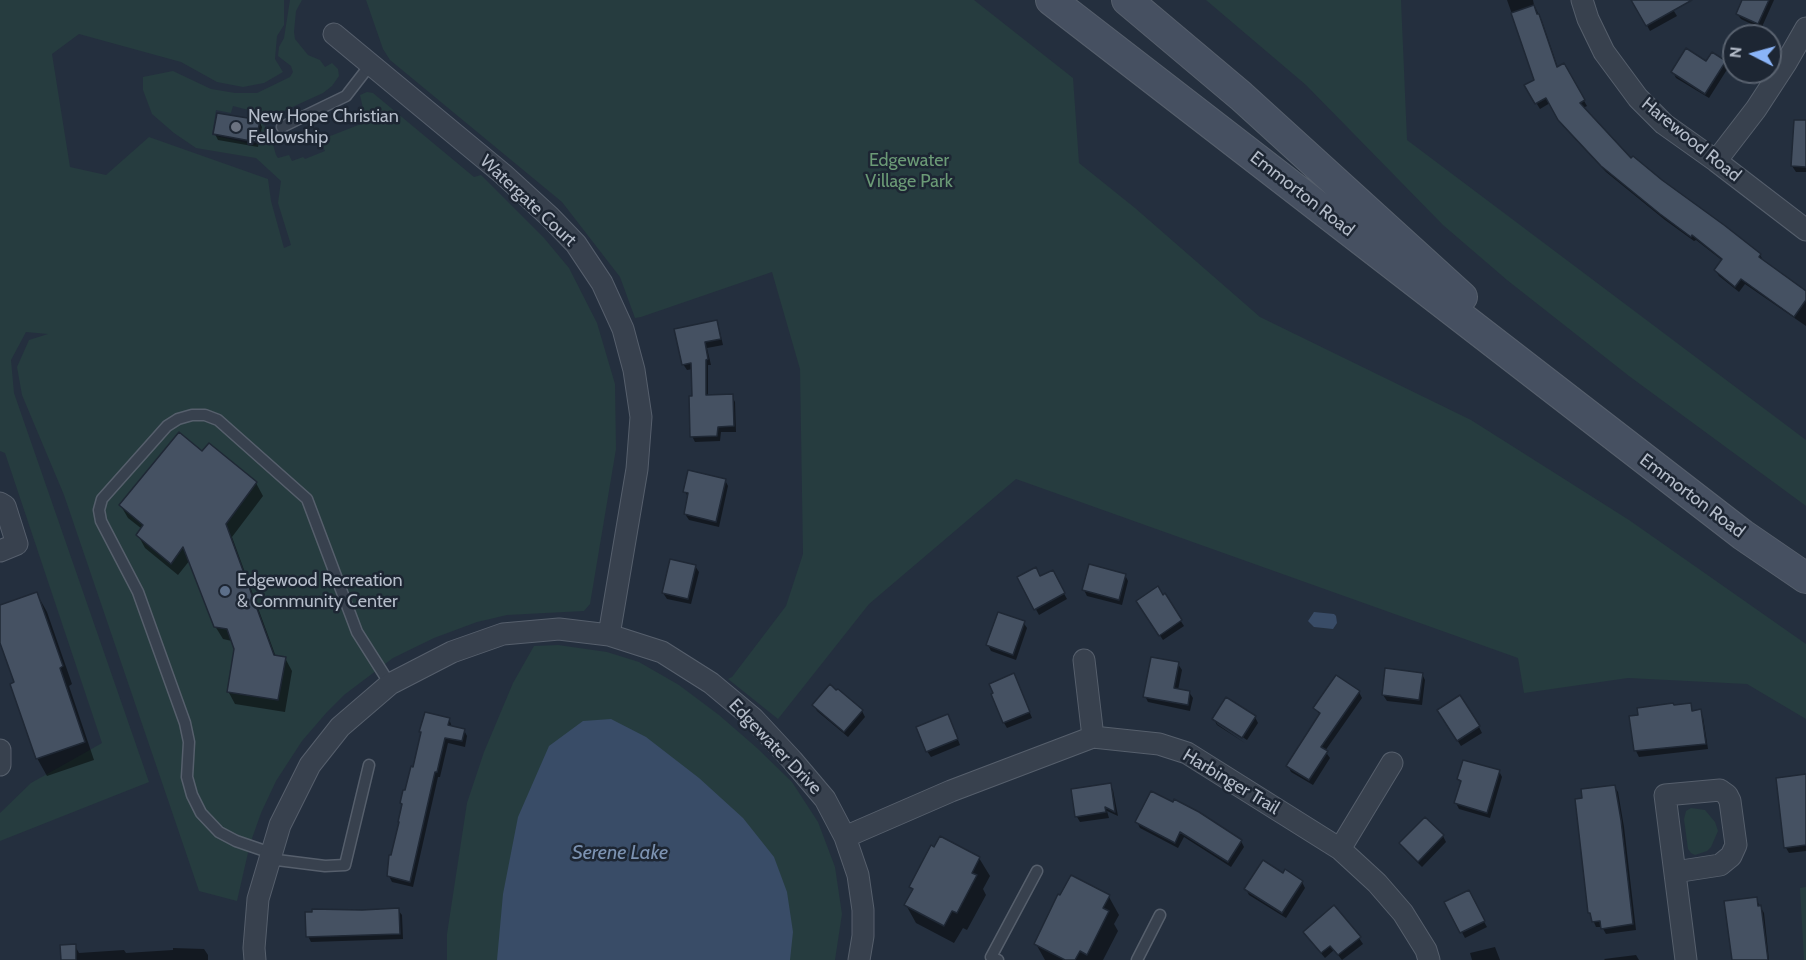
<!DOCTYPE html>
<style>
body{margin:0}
#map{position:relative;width:1806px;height:960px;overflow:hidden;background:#242f3e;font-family:Cabin,sans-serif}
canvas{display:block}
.north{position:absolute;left:1722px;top:24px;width:60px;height:60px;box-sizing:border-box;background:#1d2633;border:2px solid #59626f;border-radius:50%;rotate:276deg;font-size:16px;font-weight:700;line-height:24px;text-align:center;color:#b4bcc9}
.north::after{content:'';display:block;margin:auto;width:21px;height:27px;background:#8ab4f8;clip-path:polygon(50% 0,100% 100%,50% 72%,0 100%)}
</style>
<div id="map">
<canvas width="1806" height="960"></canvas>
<div class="north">N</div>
</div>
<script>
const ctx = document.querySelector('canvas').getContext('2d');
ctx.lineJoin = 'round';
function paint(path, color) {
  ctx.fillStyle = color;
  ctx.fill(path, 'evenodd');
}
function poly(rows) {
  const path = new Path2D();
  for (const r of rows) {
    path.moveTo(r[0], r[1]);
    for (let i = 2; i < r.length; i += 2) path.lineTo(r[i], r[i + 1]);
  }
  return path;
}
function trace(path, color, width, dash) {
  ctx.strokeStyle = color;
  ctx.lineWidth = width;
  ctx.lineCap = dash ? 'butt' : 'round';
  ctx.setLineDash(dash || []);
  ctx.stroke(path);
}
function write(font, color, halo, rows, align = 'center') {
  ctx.font = font + ' Cabin,sans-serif';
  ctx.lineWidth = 5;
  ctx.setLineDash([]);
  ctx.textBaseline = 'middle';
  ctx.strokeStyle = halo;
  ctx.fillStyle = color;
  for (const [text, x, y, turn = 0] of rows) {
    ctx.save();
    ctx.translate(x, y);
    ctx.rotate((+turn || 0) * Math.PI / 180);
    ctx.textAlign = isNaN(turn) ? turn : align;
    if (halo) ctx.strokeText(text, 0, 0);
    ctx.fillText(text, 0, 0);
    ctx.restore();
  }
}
paint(poly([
 [0,0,284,0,284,25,277,36,275,59,283,72,264,83,243,87,217,82,181,62,79,34,52,54,70,167,106,175,149,137,268,179,271,201,284,248,291,245,278,203,281,181,256,158,196,148,174,133,152,114,143,90,143,77,173,71,211,89,235,93,257,93,290,77,293,72,291,66,278,56,279,47,284,38,290,0,302,0,296,11,294,32,295,39,308,55,320,60,325,67,332,63,338,69,339,76,332,86,323,93,275,115,268,115,233,106,231,113,216,110,212,135,256,145,261,123,265,126,268,142,272,141,276,155,278,158,289,155,292,161,303,157,305,159,325,151,320,140,366,122,360,95,367,92,373,93,474,177,481,175,544,238,569,268,597,323,615,384,616,449,590,604,584,611,507,615,477,622,434,638,393,658,344,695,327,712,302,741,276,781,261,813,250,844,237,901,199,891,64,495,22,395,17,367,29,340,48,334,26,332,11,360,14,393,149,782,0,841,0,813,31,783,102,743,5,453,0,451],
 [366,0,974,0,1073,78,1079,163,1135,208,1260,317,1471,420,1629,520,1806,644,1806,719,1747,684,1628,678,1524,693,1518,658,1016,479,869,604,778,719,728,679,732,677,786,606,803,554,800,369,772,272,641,317,635,318,620,277,562,202,390,60,383,49],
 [1206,0,1401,0,1407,140,1806,440,1806,506,1629,376,1507,280,1443,225,1306,85],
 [558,645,607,652,639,662,679,685,719,715,757,748,792,782,818,822,835,867,842,914,835,960,447,960,447,934,467,803,484,752,513,683,534,646],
 [1691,808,1705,810,1715,822,1718,831,1711,847,1707,851,1695,855,1691,853,1688,849,1684,819,1686,811],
 [1806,887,1806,960,1804,960,1800,888]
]), '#263c3f');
paint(poly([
 [1314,612,1334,614,1336,616,1337,623,1333,629,1314,627,1308,621],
 [611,719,646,737,699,778,743,818,774,857,787,892,793,932,790,960,497,960,503,894,518,817,549,746,583,721]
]), '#394c67');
paint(poly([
 [1507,0,1533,0,1534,5,1542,21,1558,68,1563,65,1587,106,1583,108,1631,160,1760,255,1764,262,1806,293,1806,326,1745,284,1739,292,1719,276,1715,270,1723,261,1696,240,1694,241,1665,220,1606,172,1563,126,1550,103,1540,109,1526,86,1536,81],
 [1633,0,1667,0,1677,16,1650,31],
 [1744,0,1774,0,1761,29,1741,19,1737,14],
 [1725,62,1728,68,1709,98,1676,78,1673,72,1707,63],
 [259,121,262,127,258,147,218,140,215,134],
 [1806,131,1806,172,1796,172,1792,166],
 [716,322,719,328,723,345,707,348,711,365,708,365,708,397,732,396,735,402,736,432,721,432,720,441,695,442,692,436,694,398,693,369,687,370,683,364],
 [202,453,256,483,263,496,232,537,276,657,285,658,292,671,285,712,235,704,228,691,235,649,232,641,223,639,215,626,190,560,178,575,145,548,138,535,142,529,128,518,121,506],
 [725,480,728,486,719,527,689,520,685,514,689,498,685,492],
 [695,566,699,572,691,604,667,599,663,593],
 [1052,572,1067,599,1039,615,1019,578,1040,578],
 [1125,575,1128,581,1122,605,1087,596,1084,590],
 [37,594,47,612,72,684,69,686,94,760,47,776,37,758,16,683,0,638,0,606],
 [1165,596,1184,626,1163,640,1141,607],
 [1023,622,1027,628,1016,660,991,651,988,645],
 [1178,664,1182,670,1178,690,1189,692,1193,698,1190,711,1148,702,1145,696],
 [1422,674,1425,680,1422,705,1387,701,1383,695],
 [1017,681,1032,718,1007,728,1004,723],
 [1359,692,1362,698,1325,751,1330,758,1313,785,1291,772,1288,766,1320,715,1315,708],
 [1690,704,1693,712,1700,711,1703,717,1708,749,1639,757,1636,751,1631,717],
 [814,705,862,711,865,717,848,737,817,711],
 [1439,711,1479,727,1482,733,1461,746],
 [1255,717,1258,723,1247,740,1217,720,1217,724,1245,743,1217,725,1214,719],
 [449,719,452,727,464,730,467,736,465,747,448,743,440,777,438,777,413,887,392,882,389,876,403,806,401,803,414,768,422,734,420,732],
 [951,722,960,745,931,757,927,751],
 [1499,771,1502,777,1490,818,1459,809,1456,803,1461,784,1459,779],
 [1806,776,1806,851,1789,853,1786,848],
 [1110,784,1113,790,1118,816,1107,811,1109,818,1080,822,1077,817],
 [1614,786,1618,792,1624,827,1636,930,1606,934,1602,927,1596,927,1590,913],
 [1137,822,1241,841,1244,847,1231,867,1184,837,1178,848,1140,828],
 [1443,836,1446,842,1422,867,1404,849,1401,843],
 [979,858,990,876,983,889,986,895,967,930,963,928,954,943,916,923,906,905,913,891,911,887],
 [1283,875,1302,882,1305,888,1286,918,1249,895,1246,889],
 [1468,892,1487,927,1465,938,1446,903],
 [1061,897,1109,897,1119,915,1114,924,1118,931,1103,960,1045,960,1036,944],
 [1756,899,1764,913,1769,960,1734,960],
 [398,910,402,915,403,939,311,942,308,936],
 [1308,938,1359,938,1363,944,1342,960,1334,950,1325,958],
 [75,946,79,953,124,950,126,953,173,950,173,948,204,949,208,955,208,960,63,960],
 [1495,947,1500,960,1472,960,1470,953],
 [1636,955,1639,960,1605,960,1604,959]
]), '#0007');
const building = poly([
 [1631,0,1692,0,1646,26,1631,0],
 [1742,0,1769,0,1758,24,1736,14,1742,0],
 [1534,5,1537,14,1539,14,1557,67,1564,63,1585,100,1580,103,1631,158,1633,156,1662,180,1724,225,1761,254,1759,257,1806,291,1806,300,1794,317,1741,279,1735,287,1714,270,1722,259,1692,235,1691,237,1660,214,1601,166,1558,120,1546,98,1535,104,1524,85,1534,80,1511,13,1534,5],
 [1686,48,1706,61,1712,52,1726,61,1705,94,1671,72,1686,48],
 [217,113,260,120,256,142,213,134,217,113],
 [1794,120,1806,120,1806,167,1791,166,1794,120],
 [717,320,721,339,705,342,708,359,706,360,706,395,733,394,734,426,718,427,717,436,690,437,689,396,692,396,691,363,682,365,674,329,717,320],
 [179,432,202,451,209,443,257,482,226,524,274,655,286,657,278,700,227,692,234,649,227,629,214,627,183,547,171,564,136,535,143,525,119,505,179,432],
 [688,470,726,479,716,522,684,514,688,493,683,492,688,470],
 [670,559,696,565,688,599,662,593,670,559],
 [1089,564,1126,574,1119,600,1082,590,1089,564],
 [1036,567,1040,576,1053,570,1065,593,1034,610,1017,577,1036,567],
 [1158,586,1163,595,1165,593,1182,620,1159,636,1136,601,1158,586],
 [37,592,63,666,60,668,85,742,36,759,10,684,14,682,0,643,0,605,37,592],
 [998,612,1025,621,1013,655,986,645,998,612],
 [1151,657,1179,662,1174,688,1190,691,1188,705,1143,697,1151,657],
 [1385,668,1423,673,1419,700,1382,695,1385,668],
 [1014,673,1030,712,1003,723,991,694,993,693,989,684,1014,673],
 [1336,675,1360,691,1321,747,1328,751,1309,780,1286,766,1320,713,1313,708,1336,675],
 [830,684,836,690,838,689,863,710,844,732,812,705,830,684],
 [1460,695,1480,726,1457,741,1437,710,1460,695],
 [1226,697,1256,716,1242,738,1212,719,1226,697],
 [1673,703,1674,705,1691,703,1692,711,1701,709,1706,744,1634,751,1629,716,1638,715,1637,708,1673,703],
 [425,712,450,718,448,725,465,729,462,741,445,738,437,772,435,772,410,882,387,876,389,855,391,855,399,822,398,822,402,804,400,803,403,790,405,790,411,766,413,767,421,732,419,732,425,712],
 [948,714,958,739,926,752,916,727,948,714],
 [1463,760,1500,770,1487,813,1454,803,1461,781,1457,779,1463,760],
 [1806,774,1806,845,1784,848,1776,778,1806,774],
 [1111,783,1115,812,1105,807,1106,812,1075,817,1071,789,1111,783],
 [1615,785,1621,820,1633,924,1601,929,1600,921,1592,922,1590,913,1588,913,1575,799,1582,798,1581,789,1615,785],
 [1151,791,1173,802,1174,799,1199,812,1242,840,1228,862,1180,832,1175,843,1135,822,1151,791],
 [1425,817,1444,835,1418,862,1399,843,1425,817],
 [940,836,980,857,972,873,977,875,957,913,952,911,944,926,904,905,913,889,909,887,931,845,934,847,940,836],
 [1263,860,1283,873,1285,869,1303,881,1282,913,1244,889,1263,860],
 [1071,875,1110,895,1103,908,1109,911,1087,955,1080,951,1075,960,1065,960,1034,944,1058,894,1060,895,1071,875],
 [1469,890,1485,921,1460,933,1444,902,1469,890],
 [1757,897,1758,906,1761,905,1768,960,1732,960,1724,901,1757,897],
 [1334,905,1361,937,1338,955,1330,946,1321,953,1303,932,1334,905],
 [399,908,400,934,306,937,305,912,312,912,312,909,362,910,399,908],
 [76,944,76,960,61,960,60,945,76,944]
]);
paint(building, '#455162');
trace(building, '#1f2835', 1.5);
const service = poly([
 [282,127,346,96,370,65],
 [271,853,236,841,219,832,201,813,192,795,187,777,189,742,185,723,138,592,101,521,99,510,102,499,167,426,178,419,192,415,205,415,218,420,307,499,357,632,390,684],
 [269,859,325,866,345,865,369,765],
 [998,960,991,957,1037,871],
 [1137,960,1160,915]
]);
const minor = poly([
 [1582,0,1588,19,1604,52,1638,98,1664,124,1716,161,1806,230],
 [334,34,503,174,550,217,576,244,602,283,623,329,634,370,641,417,637,469,609,635],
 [1716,161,1756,109,1786,63,1806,28],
 [0,503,5,506,17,544,0,551],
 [1084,660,1093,737],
 [0,750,0,765],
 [845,837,951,791,1093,737,1159,744,1187,753,1340,849,1377,883,1403,913,1426,950,1429,960],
 [1340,849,1392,763],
 [1675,872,1720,865,1731,856,1736,845,1730,801,1727,795,1720,790,1665,795,1686,960],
 [255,960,254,948,258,899,280,825,310,765,340,727,390,684,452,652,503,634,559,629,609,635,662,652,711,683,753,718,792,760,825,799,845,837,858,875,863,910,863,936,859,960]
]);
const secondary = poly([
 [1051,0,1743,535,1806,578],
 [1127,0,1241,96,1462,297]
]);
trace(service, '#565f6c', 13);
trace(minor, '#565f6c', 23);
trace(secondary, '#565f6c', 32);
trace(service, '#38414e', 10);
trace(minor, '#38414e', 21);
trace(secondary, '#465061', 30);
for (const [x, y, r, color] of [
 [236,127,6,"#6b7280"],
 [225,591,6,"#5c6f8a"]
]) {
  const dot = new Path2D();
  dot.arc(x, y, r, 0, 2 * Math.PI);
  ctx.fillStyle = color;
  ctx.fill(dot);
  trace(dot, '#1d2633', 2);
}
write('18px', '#b4bcc9', '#1d2633', [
 ["New Hope Christian",248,117],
 ["Fellowship",248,138],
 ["Edgewood Recreation",237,581],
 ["& Community Center",237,602]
], 'left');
write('18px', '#b4bcc9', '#1d2633', [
 ["Harewood Road",1691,140,39],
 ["Emmorton Road",1302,194,38],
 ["Watergate Court",528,201,43],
 ["Emmorton Road",1692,496,37],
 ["Edgewater Drive",775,747,46],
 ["Harbinger Trail",1231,782,31]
]);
write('18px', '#6b9a76', '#1d2633', [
 ["Edgewater",909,161],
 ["Village Park",909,182]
]);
write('italic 20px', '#7c92b1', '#1d2633', [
 ["Serene Lake",620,853]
]);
</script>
